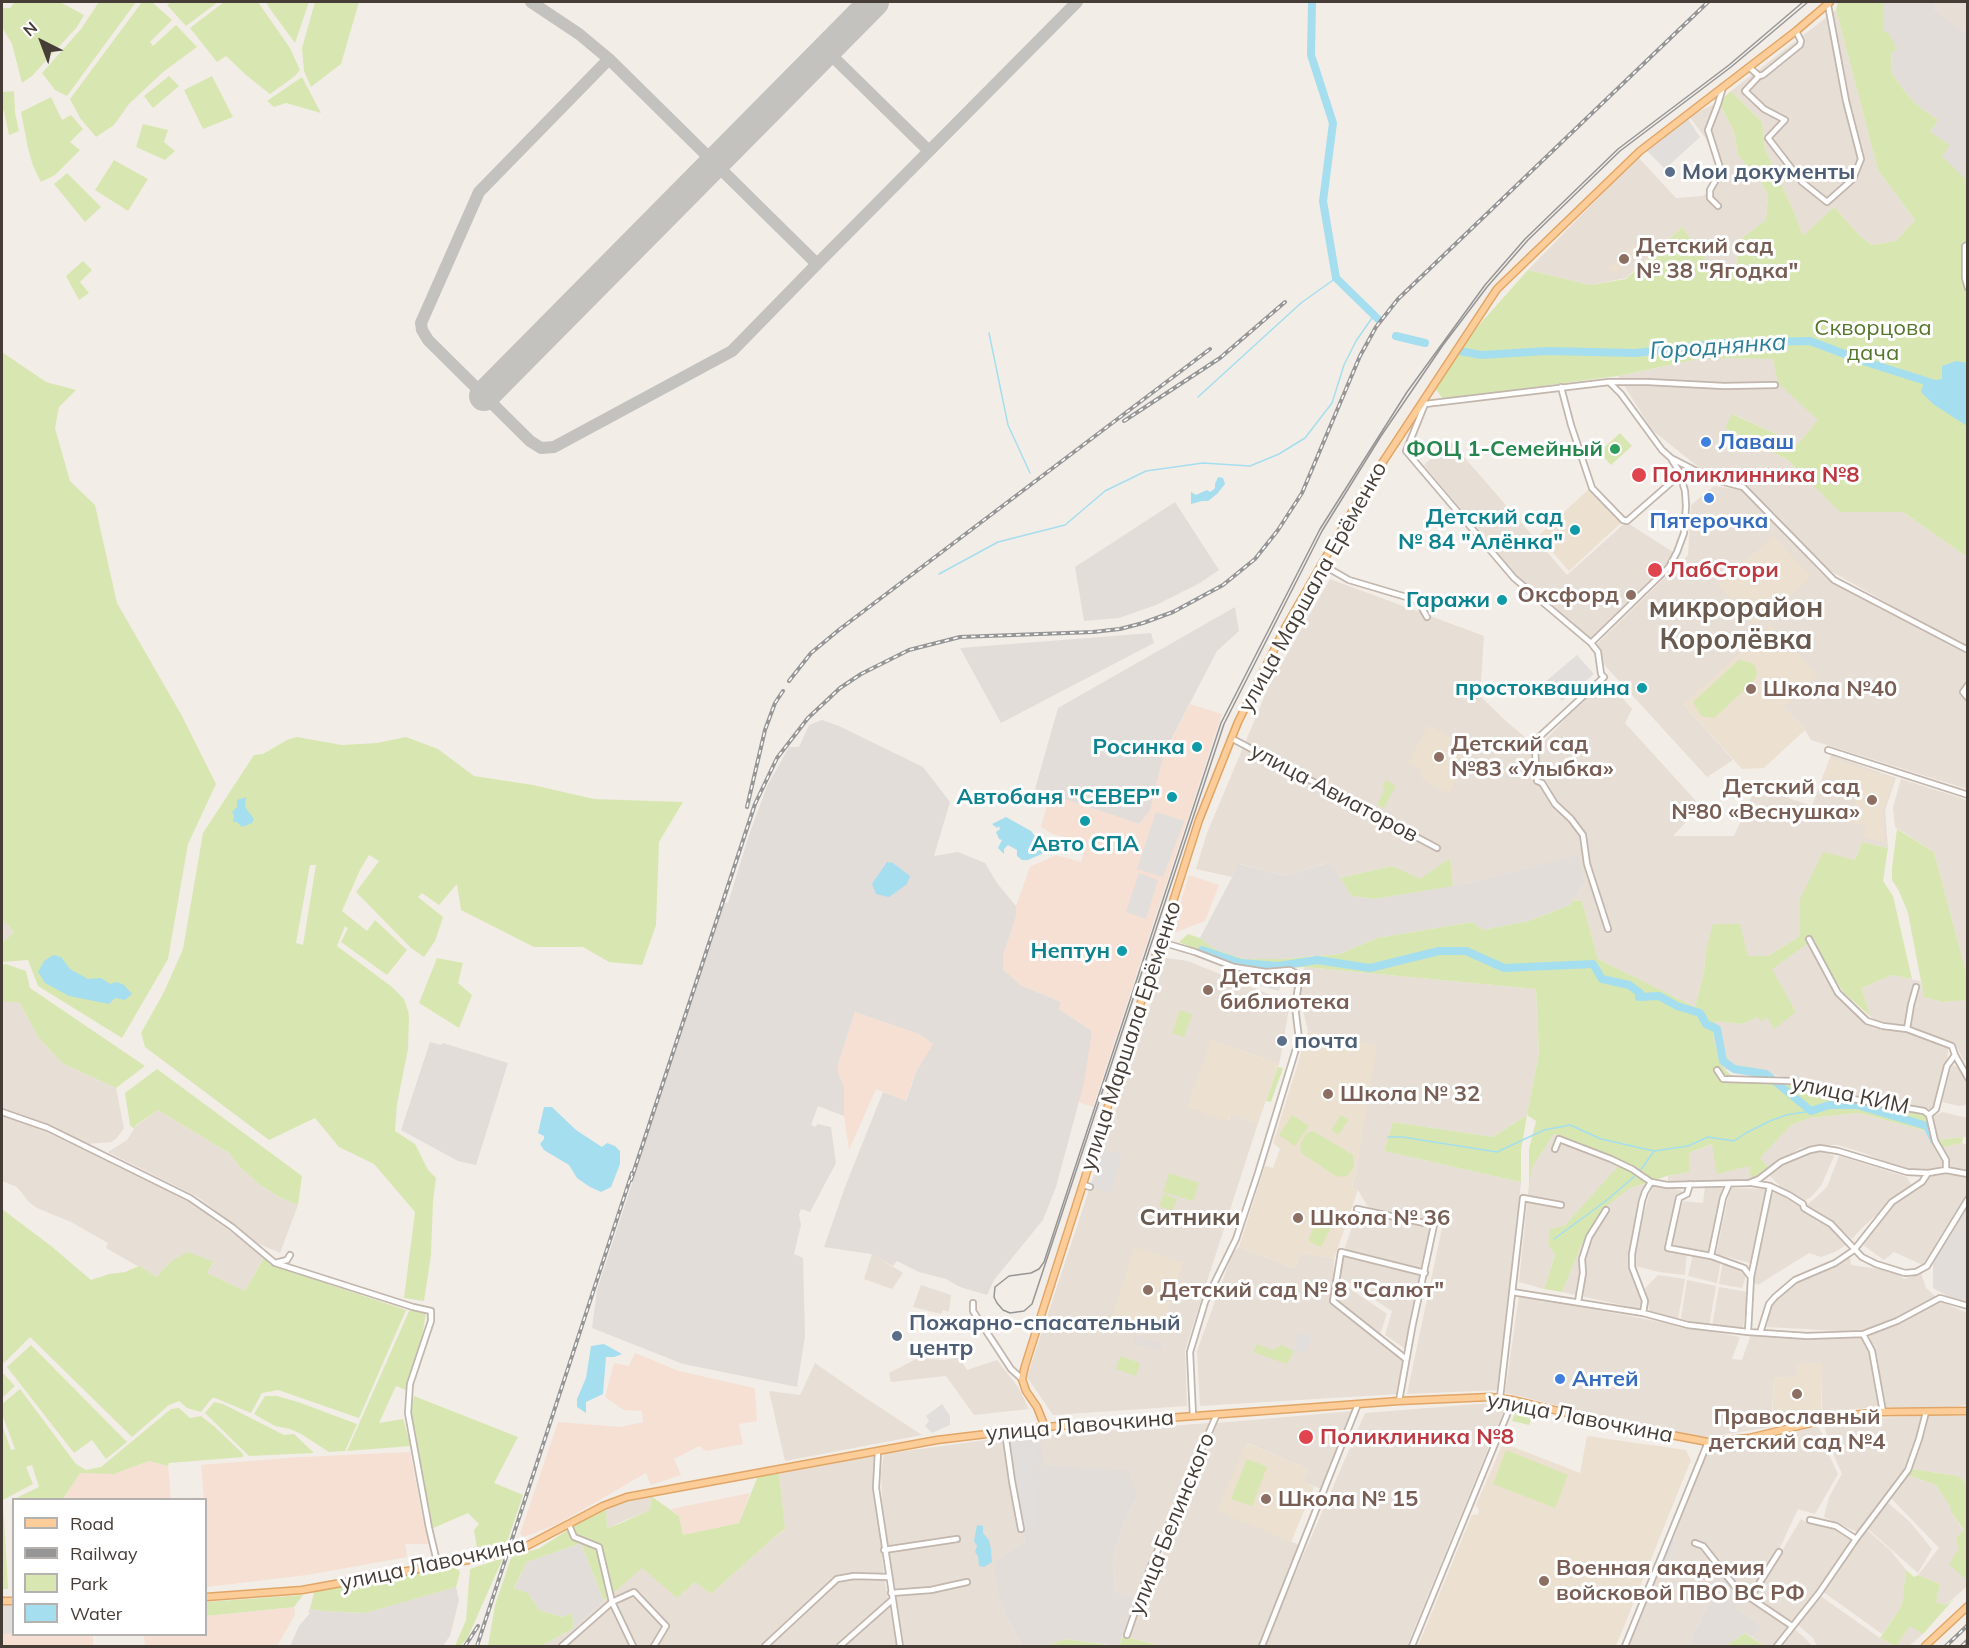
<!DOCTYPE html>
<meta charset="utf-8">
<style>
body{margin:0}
#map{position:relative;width:1969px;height:1648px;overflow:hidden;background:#f3ede7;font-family:Mulish,sans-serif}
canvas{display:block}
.frame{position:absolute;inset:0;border:3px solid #463d36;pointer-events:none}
.legend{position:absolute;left:12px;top:1498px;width:195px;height:138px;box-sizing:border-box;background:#fff;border:2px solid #b5b1af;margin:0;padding:8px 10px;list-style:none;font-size:18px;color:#463d36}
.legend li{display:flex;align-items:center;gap:12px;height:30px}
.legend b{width:30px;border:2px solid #b5b1af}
.north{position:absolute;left:12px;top:12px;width:60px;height:60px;-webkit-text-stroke:4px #fff;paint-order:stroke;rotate:318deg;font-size:16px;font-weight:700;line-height:24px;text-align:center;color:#463d36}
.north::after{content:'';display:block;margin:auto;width:21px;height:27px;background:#463d36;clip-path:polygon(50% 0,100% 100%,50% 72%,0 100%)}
</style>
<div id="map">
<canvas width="1969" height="1648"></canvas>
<div class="frame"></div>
<ul class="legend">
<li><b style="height:8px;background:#fccd98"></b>Road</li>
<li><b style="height:8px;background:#969696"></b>Railway</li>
<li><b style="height:16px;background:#d8e7b1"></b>Park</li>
<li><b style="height:16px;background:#a5deef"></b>Water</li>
</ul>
<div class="north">N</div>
</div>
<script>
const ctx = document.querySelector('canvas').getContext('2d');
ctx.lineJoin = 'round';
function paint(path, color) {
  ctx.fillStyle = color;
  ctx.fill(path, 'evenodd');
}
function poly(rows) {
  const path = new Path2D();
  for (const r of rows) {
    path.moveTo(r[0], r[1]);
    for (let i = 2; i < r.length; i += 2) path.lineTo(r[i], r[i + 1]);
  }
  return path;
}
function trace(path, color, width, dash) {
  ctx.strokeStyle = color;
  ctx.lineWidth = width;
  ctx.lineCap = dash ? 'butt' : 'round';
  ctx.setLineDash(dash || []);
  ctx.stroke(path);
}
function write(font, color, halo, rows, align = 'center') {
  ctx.font = font + ' Mulish,sans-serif';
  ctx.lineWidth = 6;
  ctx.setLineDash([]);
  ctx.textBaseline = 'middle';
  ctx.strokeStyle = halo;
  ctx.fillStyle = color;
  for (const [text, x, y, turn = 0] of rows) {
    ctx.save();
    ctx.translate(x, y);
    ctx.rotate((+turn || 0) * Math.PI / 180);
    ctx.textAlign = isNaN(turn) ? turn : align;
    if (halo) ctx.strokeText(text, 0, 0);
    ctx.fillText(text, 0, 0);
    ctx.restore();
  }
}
paint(poly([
 [1934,2,1967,2,1967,35,1934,10],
 [1836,10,1878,170,1915,220,1896,241,1872,245,1860,236,1834,207,1803,237,1794,212,1765,149,1762,122,1731,91],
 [1719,102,1734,132,1738,155,1760,181,1768,194,1766,221,1742,238,1735,270,1714,271,1682,227,1626,278,1590,285,1528,270,1638,157,1676,198,1703,196,1713,186,1721,167,1706,139,1689,116],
 [1703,358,1773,359,1779,383,1819,420,1798,444,1733,414,1725,428,1788,460,1840,511,1903,512,1967,557,1967,648,1820,565,1777,516,1740,481,1716,481,1652,430,1618,376],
 [1450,441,1567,575,1626,522,1676,554,1587,642,1524,585,1424,465],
 [1714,486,1743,490,1820,572,1967,654,1967,691,1965,696,1968,699,1967,789,1811,740,1805,730,1784,707,1683,704,1733,760,1707,777,1599,659,1597,644,1688,555,1691,505],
 [1330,579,1484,636,1480,696,1507,722,1538,748,1568,716,1607,680,1632,709,1625,723,1696,801,1697,810,1673,836,1734,836,1756,787,1812,806,1831,755,1896,778,1885,810,1888,848,1862,842,1855,860,1801,922,1800,936,1768,956,1748,956,1706,950,1704,973,1695,1007,1598,959,1582,901,1573,900,1584,882,1474,882,1453,886,1450,858,1420,880,1392,866,1340,878,1329,862,1285,876,1240,864,1232,877,1196,869,1207,833,1269,686],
 [1901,779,1967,800,1967,976,1934,852,1895,827,1893,807],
 [2,919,14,932,2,943],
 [1808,943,1813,948,1828,979,1843,999,1873,1023,1900,1028,1948,1047,1947,1063,1935,1108,1932,1110,1822,1089,1775,1075,1740,1074,1724,1069,1713,1039,1715,1021,1743,1024,1757,1017,1796,1012,1771,969],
 [1166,958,1188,961,1290,1003,1280,1060,1279,1064,1211,1040,1229,1121,1231,1114,1258,1123,1185,1350,1187,1406,1053,1415,1027,1377],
 [1304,967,1536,989,1539,1053,1527,1115,1493,1137,1393,1122,1384,1151,1521,1182,1499,1390,1407,1394,1443,1223,1368,1207,1358,1190,1352,1187,1356,1171,1376,1045,1308,1031,1299,993],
 [1892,975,1920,981,1925,997,1943,1002,1967,1000,1967,1059,1964,1061,1955,1043,1901,1025,1874,1020,1870,1016,1862,988],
 [2,1002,19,1002,39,1038,62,1063,116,1088,124,1128,116,1139,111,1142,86,1144,50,1126,2,1108],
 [1952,1065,1958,1067,1967,1081,1967,1105,1959,1106,1942,1102],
 [158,1110,229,1153,241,1168,259,1184,279,1197,298,1205,280,1253,257,1243,198,1197,108,1152,127,1140,136,1126],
 [1943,1112,1967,1118,1967,1138,1963,1137,1936,1140,1933,1116],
 [1859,1113,1926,1131,1935,1149,1962,1143,1967,1145,1967,1173,1948,1166,1920,1173,1901,1169,1864,1153,1838,1145,1816,1145,1800,1148,1769,1168,1759,1158,1791,1125,1809,1118],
 [2,1115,32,1125,189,1202,258,1251,265,1256,245,1291,207,1273,214,1263,169,1263,157,1277,106,1248,108,1243,71,1222,37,1208,29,1202,17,1187,2,1181],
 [1554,1134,1624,1161,1564,1226,1544,1289,1519,1282,1529,1184,1533,1166],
 [1713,1144,1750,1166,1752,1182,1668,1183,1668,1176,1689,1172,1689,1153],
 [1817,1150,1834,1156,1821,1186,1811,1197,1802,1202,1782,1188,1768,1174,1793,1158],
 [1839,1156,1907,1177,1911,1185,1865,1225,1852,1239,1834,1223,1805,1207,1827,1187],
 [1946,1172,1967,1178,1967,1194,1923,1265,1894,1252,1884,1260,1863,1245,1892,1206,1918,1187,1924,1179,1934,1173],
 [1648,1183,1630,1248,1630,1267,1644,1304,1640,1309,1562,1292,1581,1246,1608,1205,1627,1189],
 [1652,1185,1662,1185,1682,1191,1667,1248,1687,1252,1685,1275,1659,1272,1635,1266,1633,1251],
 [1719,1187,1725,1190,1712,1252,1672,1245,1683,1201,1703,1203,1705,1188],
 [1730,1188,1768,1189,1750,1263,1716,1254],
 [1771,1193,1779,1193,1826,1222,1848,1244,1835,1252,1821,1257,1809,1253,1758,1285,1753,1282],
 [1357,1213,1372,1213,1432,1226,1407,1350,1385,1335,1392,1311,1340,1277,1346,1244],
 [1239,1247,1294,1268,1302,1253,1334,1259,1333,1277,1387,1314,1379,1337,1405,1360,1398,1394,1200,1406,1197,1351,1233,1252],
 [872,1254,903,1273,892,1289,864,1279],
 [1693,1254,1721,1260,1717,1283,1688,1276],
 [1850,1257,1851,1265,1886,1270,1898,1273,1904,1279,1921,1273,1926,1288,1937,1298,1895,1320,1857,1332,1767,1327,1768,1315,1775,1301,1791,1285,1806,1275],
 [1723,1262,1748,1270,1742,1288,1719,1284],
 [1658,1275,1685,1279,1678,1319,1650,1313,1645,1288],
 [1687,1280,1716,1286,1709,1326,1681,1319],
 [921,1285,951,1295,949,1312,943,1310,941,1314,913,1307],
 [1719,1287,1748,1292,1743,1327,1712,1326],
 [1519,1295,1740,1337,1732,1359,1742,1360,1751,1334,1863,1338,1874,1362,1879,1407,1842,1410,1822,1415,1821,1363,1795,1376,1774,1378,1771,1427,1709,1437,1678,1434,1505,1393],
 [1942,1302,1965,1312,1967,1310,1967,1405,1940,1408,1884,1407,1877,1359,1869,1335],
 [959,1357,967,1370,997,1360,1018,1387,1029,1409,974,1415,946,1376,891,1382,889,1373,918,1358,944,1360],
 [815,1363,855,1391,922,1435,785,1461,769,1391,800,1395],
 [1478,1404,1506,1405,1407,1646,1264,1646,1365,1413],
 [1354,1411,1321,1489,1303,1482,1308,1469,1247,1443,1218,1510,1299,1545,1259,1646,1160,1646,1128,1637,1217,1423],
 [1924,1415,1913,1455,1876,1512,1859,1533,1824,1517,1829,1497,1842,1474,1830,1446,1823,1422],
 [1927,1415,1967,1416,1967,1483,1958,1476,1912,1469],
 [1209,1423,1147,1565,1135,1598,1115,1591,1113,1567,1114,1551,1128,1514,1138,1496,1043,1465,1040,1436],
 [1816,1424,1822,1433,1825,1447,1838,1474,1815,1514,1798,1509,1779,1550,1752,1590,1747,1594,1791,1625,1773,1646,1764,1646,1752,1637,1760,1627,1735,1607,1711,1581,1709,1605,1689,1642,1693,1646,1629,1646,1657,1576,1661,1578,1677,1542,1673,1540,1708,1448,1754,1443,1791,1434],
 [1000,1438,1009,1439,1025,1541,997,1560,1001,1605,1022,1646,904,1646,883,1514,881,1474,884,1454],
 [877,1455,876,1488,884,1578,897,1646,541,1646,574,1628,642,1567,677,1598,695,1582,711,1594,773,1538,785,1530,779,1474],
 [1908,1475,1936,1485,1951,1506,1951,1512,1964,1531,1967,1586,1946,1605,1936,1602,1940,1584,1918,1575,1939,1548,1890,1497,1899,1483],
 [651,1496,650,1510,607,1528,606,1509,625,1502],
 [1887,1502,1910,1522,1932,1549,1918,1573,1867,1528,1878,1516],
 [1813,1518,1853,1535,1852,1542,1809,1603,1793,1621,1779,1614,1755,1596,1801,1519,1809,1524],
 [1866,1529,1890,1550,1906,1570,1902,1605,1882,1634,1822,1591,1858,1537],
 [1819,1595,1880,1638,1896,1646,1910,1625,1923,1634,1909,1646,1817,1646,1813,1638,1797,1624],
 [1793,1628,1805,1638,1812,1646,1779,1646]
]), '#e7ded5');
paint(poly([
 [1190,704,1222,714,1093,1107,1079,1102,1092,1031,1059,1009,1061,1002,1020,985,1003,969,1003,955,1016,917,1016,906,1030,867,1056,855,1081,862,1086,843,1053,834,1041,827,1050,794,1139,824,1150,811,1164,753],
 [1189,875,1219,885,1205,921,1171,934],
 [855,1012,919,1034,933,1044,916,1072,905,1101,876,1089,849,1150,844,1116,844,1087,838,1073,838,1064],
 [635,1353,679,1371,754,1388,755,1390,757,1421,739,1424,743,1444,706,1451,699,1446,674,1459,681,1475,651,1485,646,1473,558,1524,524,1537,520,1534,522,1528,558,1422,620,1427,643,1422,642,1411,624,1410,605,1397,614,1363,629,1366],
 [410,1452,422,1515,431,1544,405,1544,407,1557,307,1575,206,1587,206,1500,204,1499,201,1465,301,1457],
 [149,1461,168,1466,171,1499,63,1500,80,1472,114,1474],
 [750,1493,739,1523,683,1535,679,1516,671,1509],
 [294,1607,295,1615,277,1646,256,1645,145,1646,144,1635,206,1634,206,1616],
 [2,1633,93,1635,93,1646,2,1646]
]), '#f5e0d3');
paint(poly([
 [1882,2,1934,2,1934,10,1967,34,1967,192,1942,156,1930,132,1938,120,1917,105,1905,92,1892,73,1891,52,1884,32,1884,4],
 [1175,502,1219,570,1200,583,1156,605,1119,618,1084,621,1075,567],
 [1235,607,1239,631,1217,651,1164,753,1150,811,1139,824,1035,789,1058,708],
 [1151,633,1154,643,1001,723,960,648],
 [822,720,839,726,923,767,950,802,934,856,958,852,985,863,997,883,1016,906,1016,917,1003,955,1003,969,1020,985,1061,1002,1059,1009,1092,1031,1084,1083,1056,1187,1043,1220,994,1280,987,1295,960,1287,946,1279,919,1272,897,1261,893,1266,871,1254,824,1247,845,1187,883,1092,906,1101,916,1072,933,1044,919,1034,855,1012,838,1064,838,1073,844,1087,844,1116,818,1106,811,1125,816,1127,817,1124,831,1127,836,1163,810,1212,801,1209,799,1215,801,1225,794,1254,803,1258,805,1336,797,1387,683,1364,592,1328,597,1290,724,903,728,903,749,835,767,786,789,747,799,747,809,725],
 [1579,855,1584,882,1570,905,1529,921,1483,930,1472,922,1377,938,1340,954,1283,959,1244,959,1213,949,1200,938,1239,864,1285,876,1330,862,1352,896,1374,899,1474,882],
 [430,1042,441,1045,443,1043,508,1063,476,1165,458,1161,401,1130],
 [1967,1203,1967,1303,1964,1305,1933,1288,1933,1264],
 [1135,1335,1162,1344,1160,1351,1133,1343],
 [1040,1436,1044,1465,1127,1470,1138,1496,1128,1514,1114,1551,1113,1567,1115,1591,1135,1598,1119,1646,1065,1639,1047,1646,1022,1646,1001,1605,994,1566,997,1560,1025,1541,1009,1439],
 [581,1543,604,1601,574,1628,572,1614,562,1617,539,1610,528,1593,514,1589,527,1562],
 [1722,1568,1746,1594,1735,1607,1761,1627,1752,1637,1745,1633,1726,1646,1693,1646,1689,1642,1709,1605,1711,1581],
 [456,1587,459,1600,450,1636,444,1644,445,1646,290,1646,299,1626,310,1613,308,1612,310,1609,322,1611,365,1613]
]), '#e3ddd9');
paint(poly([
 [1633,244,1639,251,1614,274,1608,268],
 [1590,488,1622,522,1569,571,1538,536],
 [1774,536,1811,577,1756,626,1717,584],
 [1771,625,1818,675,1784,707,1805,730,1764,768,1742,769,1683,704],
 [1428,725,1468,745,1467,748,1471,750,1449,794,1423,780,1418,768,1408,763],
 [1831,758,1894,779,1883,810,1885,843,1864,837,1866,827,1849,821,1860,789,1823,776],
 [1308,1031,1377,1045,1356,1171,1352,1186,1358,1190,1334,1259,1302,1253,1294,1268,1239,1247,1265,1166,1273,1168,1280,1149,1273,1143],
 [1211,1040,1279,1064,1258,1123,1231,1114,1228,1122,1187,1107],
 [1134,1247,1183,1263,1161,1332,1112,1317],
 [1821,1362,1821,1411,1772,1424,1774,1378,1795,1376,1798,1364],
 [1587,1436,1686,1450,1691,1460,1616,1646,1418,1646,1472,1515,1478,1514,1479,1510,1476,1505,1503,1443,1580,1473],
 [1246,1443,1308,1469,1303,1482,1314,1487,1291,1542,1217,1511]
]), '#ece0d1');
paint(poly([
 [15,2,60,2,84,15,77,27,32,76,22,83,12,44,2,27,2,8,10,8],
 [99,2,136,2,67,96,55,90,42,73,81,29],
 [142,2,152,2,172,20,150,42,153,46,176,25,197,47,163,72,129,104,114,125,96,137,80,118,70,99],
 [171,2,218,2,186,26,167,5],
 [224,2,258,2,290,48,300,70,295,76,270,94,246,75,226,56,217,62,190,28],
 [266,2,309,2,295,43,270,9],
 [315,2,359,2,341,64,311,87,304,71,302,48],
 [1838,2,1882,2,1884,4,1884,32,1888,32,1897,49,1891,53,1892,73,1905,92,1917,105,1938,120,1930,132,1950,145,1942,156,1967,181,1967,557,1903,512,1840,512,1788,460,1725,428,1732,414,1798,444,1818,420,1778,383,1773,359,1703,358,1618,376,1443,399,1434,387,1471,334,1528,270,1590,285,1626,279,1682,227,1714,270,1735,270,1742,238,1766,220,1768,194,1760,181,1738,155,1734,132,1719,102,1731,91,1762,122,1765,149,1794,212,1803,236,1834,207,1860,236,1872,245,1896,241,1915,220,1878,170,1836,10],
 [169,76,179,86,153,108,144,96],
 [212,76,233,117,203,129,184,90],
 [302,77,321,113,286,103,274,107,267,101],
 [14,91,15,113,19,131,9,135,4,111,2,112,2,92],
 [51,97,62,120,71,115,83,129,70,142,80,150,55,175,41,182,33,166,28,148,21,112],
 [143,124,168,130,164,142,175,151,165,160,136,147],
 [114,160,148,179,128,211,95,190],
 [67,173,101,207,85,222,54,184],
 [83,261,92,270,80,282,89,293,79,300,66,276],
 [2,352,46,382,76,390,59,407,55,428,70,481,95,505,117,603,182,716,216,784,188,844,168,959,122,1038,38,986,28,960,2,962,2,943,14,932,2,919],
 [1620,433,1632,446,1611,465,1599,452],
 [1739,660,1749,662,1755,666,1757,673,1754,681,1714,718,1701,716,1693,702],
 [297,737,342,745,377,743,406,737,438,749,474,776,533,785,594,799,683,802,659,842,656,925,642,965,609,962,583,947,534,947,461,910,457,884,439,905,422,893,418,897,443,917,435,941,424,957,411,948,356,892,379,861,369,855,360,870,342,911,367,931,375,920,407,950,387,975,341,942,348,928,345,926,337,946,392,987,404,999,408,1011,409,1017,408,1049,397,1104,395,1131,415,1144,428,1170,436,1178,433,1202,431,1255,424,1301,404,1298,415,1212,374,1164,339,1147,315,1118,269,1140,145,1047,141,1033,164,992,183,949,203,833,254,755,263,754,287,740],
 [310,865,316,865,303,945,296,943],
 [1386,780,1396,786,1384,808,1377,805,1385,789,1382,787],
 [1897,829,1934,852,1967,976,1967,1000,1943,1002,1924,997,1908,913,1899,891,1892,880,1892,868],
 [1862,842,1888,848,1883,881,1893,896,1912,979,1892,975,1862,988,1870,1016,1844,993,1828,969,1814,939,1772,969,1796,1012,1774,1029,1767,1017,1762,1021,1757,1017,1743,1024,1715,1021,1713,1039,1724,1069,1736,1079,1774,1079,1820,1092,1933,1116,1936,1140,1963,1137,1962,1143,1935,1149,1926,1131,1859,1113,1809,1118,1791,1125,1760,1158,1769,1168,1752,1182,1749,1166,1717,1174,1712,1144,1689,1153,1689,1172,1667,1176,1628,1189,1608,1205,1581,1246,1562,1292,1544,1289,1555,1255,1548,1244,1550,1229,1564,1226,1623,1161,1554,1134,1533,1166,1529,1184,1529,1149,1536,1121,1527,1115,1521,1150,1521,1182,1384,1151,1393,1122,1493,1137,1527,1115,1539,1053,1536,989,1304,967,1262,970,1232,965,1179,942,1188,934,1200,938,1214,949,1244,959,1283,959,1340,954,1377,938,1472,922,1483,930,1529,921,1570,905,1573,900,1582,901,1598,959,1695,1007,1704,973,1706,950,1713,924,1740,924,1748,956,1768,956,1800,936,1800,899,1823,852,1855,860],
 [1450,858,1453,886,1374,899,1352,896,1340,878,1392,866,1420,879],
 [437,958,463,963,458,983,472,995,459,1028,419,1003],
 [6,964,26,971,30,988,145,1066,116,1088,62,1063,39,1038,19,1002,2,1002,2,965],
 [1180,1010,1192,1014,1184,1037,1172,1033],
 [1278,1067,1283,1068,1271,1102,1266,1101],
 [157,1069,302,1176,298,1205,279,1197,259,1184,241,1168,229,1153,158,1110,136,1125,134,1129,130,1125,125,1093],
 [1292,1115,1309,1126,1295,1146,1279,1135],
 [1341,1115,1349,1120,1338,1135,1331,1130],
 [1313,1131,1353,1155,1354,1166,1348,1175,1345,1177,1336,1176,1301,1153,1300,1144,1307,1133],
 [1169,1173,1199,1183,1193,1201,1163,1192],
 [1164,1194,1177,1199,1172,1211,1159,1206],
 [2,1209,51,1246,91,1280,109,1274,125,1272,139,1266,157,1277,169,1263,187,1252,214,1262,207,1273,245,1291,265,1256,269,1264,325,1279,328,1284,406,1310,359,1418,278,1390,262,1393,251,1413,215,1398,212,1398,201,1412,187,1408,179,1401,169,1405,132,1437,30,1337,4,1363,2,1361],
 [1325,1211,1333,1216,1335,1219,1321,1247,1310,1242,1309,1238,1320,1213],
 [410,1309,426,1313,422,1337,406,1390,396,1386,379,1423,403,1419,411,1446,347,1451],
 [1257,1344,1273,1350,1282,1345,1294,1351,1287,1364,1253,1352],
 [31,1345,127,1442,106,1459,92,1440,74,1453,7,1367],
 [1120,1356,1140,1363,1136,1376,1116,1369],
 [2,1372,15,1386,2,1398],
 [20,1389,76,1464,86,1470,101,1467,171,1409,179,1408,190,1418,201,1416,215,1427,243,1454,243,1457,169,1463,168,1466,149,1461,114,1474,80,1473,63,1499,14,1499,39,1487,32,1465,26,1467,33,1484,3,1500,8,1589,2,1589,2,1425,11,1450,15,1449,2,1414,2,1404],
 [265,1396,277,1396,298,1402,357,1424,345,1451,329,1452,301,1434,290,1429,275,1426,254,1414],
 [414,1396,518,1437,494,1483,523,1495,506,1545,477,1549,474,1530,479,1524,468,1513,431,1529,411,1411],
 [214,1402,223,1404,284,1435,294,1434,314,1453,249,1456,205,1413],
 [1516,1409,1534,1413,1529,1425,1512,1421],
 [1506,1450,1568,1475,1555,1508,1493,1484],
 [1247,1459,1267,1467,1252,1506,1231,1499],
 [1912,1469,1958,1476,1967,1483,1967,1586,1966,1580,1949,1564,1959,1548,1956,1538,1964,1530,1951,1512,1950,1506,1936,1485,1908,1475],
 [779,1474,785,1529,773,1538,711,1594,695,1582,677,1598,642,1568,604,1601,581,1543,527,1562,514,1588,528,1593,539,1610,562,1617,572,1613,574,1628,541,1646,488,1646,495,1605,512,1555,538,1549,582,1521,606,1509,607,1528,619,1524,650,1510,651,1496,679,1516,683,1535,739,1523,758,1476],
 [503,1558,467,1639,460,1646,455,1646,466,1620,470,1569],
 [455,1567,460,1572,456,1587,404,1602,365,1613,322,1611,310,1609,314,1592],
 [1906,1570,1914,1577,1918,1575,1940,1584,1936,1602,1946,1605,1953,1600,1923,1634,1910,1626,1896,1646,1880,1638,1902,1605],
 [303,1595,294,1607,206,1616,206,1602],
 [1745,1633,1764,1646,1726,1646],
 [1123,1636,1160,1646,1119,1646],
 [1065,1639,1115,1646,1047,1646]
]), '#d8e7b1');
paint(poly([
 [1688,119,1700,137,1665,169,1647,151],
 [1577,655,1594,674,1562,701,1545,682],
 [1156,812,1184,821,1163,877,1137,869],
 [1139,873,1158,880,1146,919,1126,912],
 [1259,975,1281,981,1279,991,1257,985],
 [1103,1149,1122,1155,1110,1193,1091,1187],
 [1298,1333,1311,1337,1307,1353,1294,1350],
 [942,1404,950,1416,950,1425,932,1433,925,1426,929,1421,926,1416],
 [1039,1445,1034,1456,1032,1468,1037,1526,1023,1528,1011,1448],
 [1671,1539,1677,1542,1661,1578,1655,1576],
 [2,1604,13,1605,13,1633,2,1634]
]), '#e1dedc');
paint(poly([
 [1956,361,1967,363,1967,426,1933,404,1921,392,1924,382,1942,379,1942,366],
 [1218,477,1223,478,1225,484,1217,494,1208,501,1202,501,1191,504,1191,492,1196,495,1207,490,1210,492,1213,490,1215,488,1215,484],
 [246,797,245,807,254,819,252,823,242,827,237,822,233,822,234,815,232,812,237,807,237,800],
 [1006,817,1031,831,1039,841,1046,840,1052,845,1046,852,1028,860,1022,860,1017,856,1017,850,1008,845,1004,849,1004,854,998,848,1002,840,999,839,996,832,1000,829,999,826,997,828,992,824],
 [887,862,893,863,910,876,907,884,889,897,876,894,872,884],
 [53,955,61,957,70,969,88,979,101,978,110,984,117,982,124,985,132,994,125,1000,115,998,109,1004,69,996,45,983,38,972,44,961],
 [544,1107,552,1107,576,1130,602,1147,607,1143,615,1146,620,1151,620,1164,611,1187,601,1192,590,1187,577,1178,569,1165,544,1150,540,1144,544,1139,544,1136,538,1133],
 [604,1344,622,1354,614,1357,606,1357,603,1394,586,1402,586,1413,577,1407,577,1399,586,1378,591,1346],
 [977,1525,983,1526,983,1533,989,1540,991,1549,992,1562,984,1567,979,1566,978,1556,975,1552,977,1546,974,1541]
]), '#a5deef');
trace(poly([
 [989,333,1008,425,1030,473],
 [1198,397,1301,303,1336,278],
 [939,574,998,542,1065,525,1105,491,1146,471,1203,463,1250,466,1279,454,1305,438,1332,403,1344,365,1356,341,1374,315],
 [1388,1137,1402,1137,1497,1152,1544,1130,1570,1125,1601,1139,1654,1151,1688,1146,1708,1137,1734,1141,1746,1133,1770,1121,1786,1115,1811,1111],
 [1640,1171,1654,1151],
 [1554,1239,1607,1200,1636,1175]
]), '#a5deef', 1.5);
trace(poly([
 [1312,2,1311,55,1333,123,1323,201,1336,278,1378,319],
 [1396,336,1425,343],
 [1460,351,1481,355,1547,351,1636,353,1721,343,1810,341,1863,361,1935,384],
 [1202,950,1241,963,1278,966,1317,960,1370,968,1439,951,1466,951,1504,968,1593,964,1602,979,1629,985,1640,993,1639,997,1659,996,1677,1006,1700,1013,1706,1024,1717,1029,1723,1061,1734,1069,1766,1074,1811,1111,1829,1105,1857,1105,1927,1126,1934,1140]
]), '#a5deef', 8);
trace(poly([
 [531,2,579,34,609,59,817,264,1077,2],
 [826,50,929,151],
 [609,59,479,192,421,323,422,330,428,340,530,441,541,448,554,447,732,351,817,264]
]), '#c4c2be', 12);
trace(poly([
 [484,396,874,2]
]), '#c4c2be', 30);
const minor = poly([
 [1749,67,1759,76,1763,75,1800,45,1801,41,1796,31],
 [1759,76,1745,91,1764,109,1785,120,1768,138,1802,182,1827,202,1853,179,1861,159,1846,101,1828,5],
 [1718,206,1710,198,1710,190,1721,171,1708,130,1718,104,1723,87],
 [1968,245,1965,246,1965,278,1968,288],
 [1609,382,1648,382,1724,386,1775,385],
 [1561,387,1571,425,1592,488,1623,520,1627,521,1674,480,1681,476],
 [1423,403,1425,404,1609,382,1621,394,1662,450,1671,458,1712,479,1743,487,1834,580,1968,650],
 [1425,404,1406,451,1514,578,1591,643,1598,652,1601,674,1604,677,1538,738,1535,749,1537,781,1542,783,1555,804,1571,819,1583,835,1587,864,1608,929],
 [1321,564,1349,580,1413,599,1419,603,1427,617],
 [1591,643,1669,567,1677,552,1684,533,1686,506,1685,491,1679,471,1672,460],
 [1968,685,1963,692,1968,698],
 [1231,738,1437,848],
 [1828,750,1968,795],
 [1809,939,1838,993,1867,1021,1883,1026,1907,1029,1952,1046,1955,1055,1968,1078],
 [1161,942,1195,952,1234,967,1266,972,1290,970,1297,974,1299,982,1295,1006,1299,1039,1258,1173,1236,1239,1205,1302,1190,1352,1193,1416],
 [1907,1029,1911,1005,1916,987],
 [1717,1070,1723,1079,1791,1081,1829,1095,1924,1111,1929,1115,1935,1141,1946,1160,1946,1170],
 [2,1112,48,1128,190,1198,232,1227,275,1263,287,1260,290,1255],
 [1929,1115,1936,1109,1947,1066,1955,1055],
 [1555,1149,1559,1139,1611,1159,1632,1169,1651,1182,1667,1185,1749,1183,1759,1179,1781,1162,1810,1150,1820,1148,1838,1151,1907,1172,1928,1173,1946,1170,1968,1174],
 [1752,1183,1770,1186],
 [1690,1184,1687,1194,1679,1198,1668,1248,1711,1256],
 [1729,1184,1723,1198,1711,1256,1744,1268,1751,1277],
 [1084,1185,1090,1187],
 [1357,1209,1434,1225,1412,1328,1399,1401],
 [275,1263,413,1307,431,1311,431,1321,410,1384,408,1413,429,1528,438,1566],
 [1512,1292,1643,1313,1688,1325,1748,1332,1807,1336,1863,1334,1897,1321,1940,1298,1968,1306],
 [1578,1302,1583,1273,1582,1259,1589,1237,1606,1210],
 [973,1303,973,1311,1011,1369,1022,1379],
 [1643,1313,1645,1301,1632,1267,1632,1254,1642,1201,1645,1192,1651,1182],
 [1748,1332,1751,1277,1770,1186,1789,1195,1803,1204,1804,1208,1831,1224,1862,1257,1876,1264,1905,1273,1916,1272,1927,1266,1968,1199],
 [1760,1333,1769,1304,1775,1297,1795,1280,1835,1263,1854,1250,1892,1202,1922,1182,1928,1173],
 [1863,1334,1872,1351,1883,1412],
 [1406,1359,1333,1301,1341,1252,1425,1273],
 [1500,1398,1523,1198,1561,1205],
 [1005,1432,1012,1481,1021,1529],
 [878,1452,876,1488,900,1646],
 [1810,1520,1836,1526,1856,1539],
 [569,1525,574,1537,599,1547,612,1602,633,1646],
 [1695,1543,1703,1546,1737,1589,1792,1626],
 [884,1550,957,1539],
 [891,1593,931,1590,967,1582],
 [1750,1598,1779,1552],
 [1127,1635,1150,1568,1217,1414],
 [562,1646,612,1602,634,1592,666,1626,654,1646],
 [765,1646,837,1579,854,1576,888,1577],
 [840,1646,892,1600],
 [1262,1646,1358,1404],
 [1412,1646,1513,1400],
 [1625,1646,1708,1442],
 [1777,1646,1819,1593,1856,1539,1908,1470,1919,1439,1926,1412]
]);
const major = poly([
 [1045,1427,1037,1407,1026,1391,1022,1379,1025,1366,1199,820,1238,722,1285,628,1365,489,1497,289,1640,151,1796,31,1830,2],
 [206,1597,302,1590,474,1559,521,1549,603,1506,627,1497,937,1440,1045,1427,1399,1401,1490,1397,1513,1400,1608,1423,1708,1442,1749,1438,1840,1416,1883,1412,1968,1411],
 [2,1601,14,1601],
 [1925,1646,1968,1606]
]);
trace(minor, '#c2b6ad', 8);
trace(major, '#e1a667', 9);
trace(minor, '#fff', 4.5);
trace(major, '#fccd98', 6);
trace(poly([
 [1803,2,1729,65,1618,149,1525,239,1485,285,1407,392,1320,529,1221,723,1044,1262,1039,1269,1031,1273,1009,1276,995,1287,994,1297,997,1303,1003,1310,1010,1313,1024,1311,1032,1304,1224,724,1322,531,1381,436,1443,345,1487,287,1528,240,1620,151,1731,67,1808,2]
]), '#969696', 1.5);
const rail = poly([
 [1124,421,1220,358,1285,302],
 [789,681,811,653,840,629,1210,349],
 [747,807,765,730,775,703,783,691],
 [631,1180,755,804,777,758,808,718,840,688,861,674,909,650,960,637,1093,632,1120,629,1143,623,1173,612,1223,585,1255,559,1278,530,1302,493,1360,356,1376,327,1398,299,1708,2],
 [465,1646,478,1626],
 [477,1646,632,1173],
 [1946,1646,1968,1625],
 [1962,1646,1968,1640]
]);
trace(rail, '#969696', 4);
trace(rail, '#fff', 1.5, [4.5]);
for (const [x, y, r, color] of [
 [1670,172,6,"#5c6f8a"],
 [1624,259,6,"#8d6e63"],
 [1706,442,6,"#3f7fe0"],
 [1615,449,6,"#2e9e5b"],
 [1639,475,8,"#e0444e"],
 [1709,498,6,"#3f7fe0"],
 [1575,530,6,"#0f9aa8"],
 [1655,570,8,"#e0444e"],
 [1631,595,6,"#8d6e63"],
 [1502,600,6,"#0f9aa8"],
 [1642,688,6,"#0f9aa8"],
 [1751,689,6,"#8d6e63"],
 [1197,747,6,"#0f9aa8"],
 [1439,757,6,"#8d6e63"],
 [1172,797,6,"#0f9aa8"],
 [1872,800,6,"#8d6e63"],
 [1085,821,6,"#0f9aa8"],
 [1122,951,6,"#0f9aa8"],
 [1208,990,6,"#8d6e63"],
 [1282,1041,6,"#5c6f8a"],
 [1328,1094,6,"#8d6e63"],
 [1298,1218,6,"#8d6e63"],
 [1148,1290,6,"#8d6e63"],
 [897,1336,6,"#5c6f8a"],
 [1560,1379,6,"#3f7fe0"],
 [1797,1394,6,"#8d6e63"],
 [1306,1437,8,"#e0444e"],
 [1266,1499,6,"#8d6e63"],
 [1544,1581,6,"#8d6e63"]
]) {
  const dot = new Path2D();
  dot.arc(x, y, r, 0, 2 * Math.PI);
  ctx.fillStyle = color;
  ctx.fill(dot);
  trace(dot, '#fff', 2);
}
write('bold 22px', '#4e5e75', '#fff', [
 ["Мои документы",1682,172],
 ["почта",1294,1041],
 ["Пожарно-спасательный",909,1323],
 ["центр",909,1348]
], 'left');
write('bold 22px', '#785e54', '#fff', [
 ["Детский сад",1636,246],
 ["№ 38 \"Ягодка\"",1636,271],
 ["Оксфорд",1619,595,"right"],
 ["Школа №40",1763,689],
 ["Детский сад",1451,744],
 ["№83 «Улыбка»",1451,769],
 ["Детский сад",1860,787,"right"],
 ["№80 «Веснушка»",1860,812,"right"],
 ["Детская",1220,977],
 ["библиотека",1220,1002],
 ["Школа № 32",1340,1094],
 ["Школа № 36",1310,1218],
 ["Детский сад № 8 \"Салют\"",1160,1290],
 ["Православный",1797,1417,"center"],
 ["детский сад №4",1797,1442,"center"],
 ["Школа № 15",1278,1499],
 ["Военная академия",1556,1568],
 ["войсковой ПВО ВС РФ",1556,1593]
], 'left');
write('22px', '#55772b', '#fff', [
 ["Скворцова",1873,328],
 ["дача",1873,353]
]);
write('bold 22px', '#366cbe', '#fff', [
 ["Лаваш",1718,442],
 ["Пятерочка",1709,521,"center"],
 ["Антей",1572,1379]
], 'left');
write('bold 22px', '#27864d', '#fff', [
 ["ФОЦ 1-Семейный",1603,449]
], 'right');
write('bold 22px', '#be3a42', '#fff', [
 ["Поликлинника №8",1652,475],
 ["ЛабСтори",1668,570],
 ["Поликлиника №8",1320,1437]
], 'left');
write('bold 22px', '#0d838f', '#fff', [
 ["Детский сад",1563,517],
 ["№ 84 \"Алёнка\"",1563,542],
 ["Гаражи",1490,600],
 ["простоквашина",1630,688],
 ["Росинка",1185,747],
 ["Автобаня \"СЕВЕР\"",1160,797],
 ["Авто СПА",1085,844,"center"],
 ["Нептун",1110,951]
], 'right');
write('22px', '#463d36', '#fff', [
 ["улица Маршала Ерёменко",1313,587,-61],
 ["улица Авиаторов",1334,793,28],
 ["улица Маршала Ерёменко",1131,1036,-72],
 ["улица КИМ",1850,1095,12],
 ["улица Лавочкина",1580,1418,11],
 ["улица Лавочкина",1080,1426,-5],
 ["улица Белинского",1172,1524,-68],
 ["улица Лавочкина",433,1564,-12]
]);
write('italic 24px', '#2c7f98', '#fff', [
 ["Городнянка",1718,347,-4]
]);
write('bold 24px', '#69594e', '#fff', [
 ["Ситники",1190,1218]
]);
write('bold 28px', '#69594e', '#fff', [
 ["микрорайон",1736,609],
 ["Королёвка",1736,641]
]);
</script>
